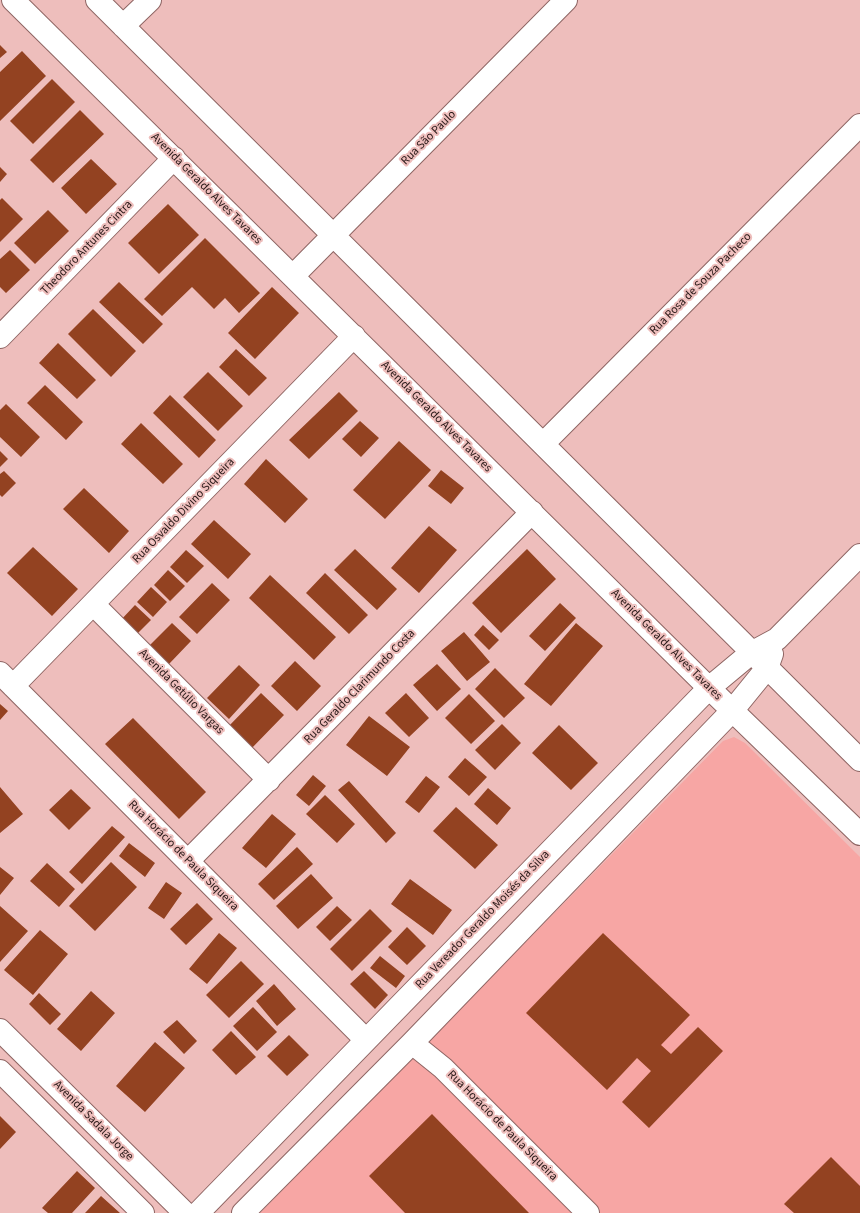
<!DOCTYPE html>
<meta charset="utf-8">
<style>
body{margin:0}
canvas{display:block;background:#eebebc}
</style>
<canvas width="860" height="1213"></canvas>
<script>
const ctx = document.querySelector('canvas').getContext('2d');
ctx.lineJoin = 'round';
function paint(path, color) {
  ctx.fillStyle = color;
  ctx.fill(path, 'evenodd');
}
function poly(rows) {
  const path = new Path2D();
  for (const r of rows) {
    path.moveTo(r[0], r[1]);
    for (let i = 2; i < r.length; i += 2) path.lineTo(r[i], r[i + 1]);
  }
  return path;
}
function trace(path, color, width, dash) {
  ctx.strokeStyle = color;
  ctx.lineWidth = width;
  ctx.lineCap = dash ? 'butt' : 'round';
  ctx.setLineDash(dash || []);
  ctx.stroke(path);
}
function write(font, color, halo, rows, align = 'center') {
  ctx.font = font + ' "Source Sans 3",sans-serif';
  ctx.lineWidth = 4;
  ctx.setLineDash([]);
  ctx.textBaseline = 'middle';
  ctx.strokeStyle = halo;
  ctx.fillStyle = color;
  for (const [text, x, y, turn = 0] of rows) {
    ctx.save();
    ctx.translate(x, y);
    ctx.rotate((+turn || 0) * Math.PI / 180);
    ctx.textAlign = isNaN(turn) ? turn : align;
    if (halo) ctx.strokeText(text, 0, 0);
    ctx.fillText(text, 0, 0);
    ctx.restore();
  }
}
paint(poly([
 [734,737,745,743,860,857,860,1213,260,1213,723,741]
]), '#f7a6a4');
paint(poly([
 [0,45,7,52,0,58],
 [22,51,46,76,0,121,0,72],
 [52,79,75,102,33,144,10,121],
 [80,110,104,134,53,183,30,160],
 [91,159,117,184,86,214,61,188],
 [0,167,7,174,0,182],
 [2,198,23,219,0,242,0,200],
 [168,204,199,235,159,274,128,243],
 [48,210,69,231,35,264,14,243],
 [205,238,260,293,239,313,225,298,214,309,192,287,162,316,144,299],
 [10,250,30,270,6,293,0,287,0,259],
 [119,282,163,324,143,344,99,302],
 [272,287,299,313,255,359,228,333],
 [93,309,136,351,111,377,68,334],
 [58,343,96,380,77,399,39,363],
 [236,349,267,378,249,396,219,367],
 [208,372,243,406,218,431,183,397],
 [45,385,83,422,66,440,27,403],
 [339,392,358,411,309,459,289,440],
 [170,395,216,440,199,458,153,413],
 [6,404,40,437,21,457,0,437,0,410],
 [360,421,379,438,361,457,342,439],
 [141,423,183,464,163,484,121,444],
 [399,441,431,470,385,519,353,490],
 [0,451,8,459,0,467],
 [266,459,308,499,285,523,244,484],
 [441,470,464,488,451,504,428,486],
 [4,471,16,483,2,497,0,495,0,474],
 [84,488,129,531,109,553,63,509],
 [214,520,251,554,228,579,191,544],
 [429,526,457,550,419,593,391,568],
 [33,547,78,589,52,616,7,573],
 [355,549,397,589,377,610,334,570],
 [527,549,556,579,501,633,472,603],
 [186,550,204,566,187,583,170,567],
 [168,570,185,586,170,601,154,585],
 [325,573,368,615,349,634,306,593],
 [270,575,336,637,314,660,249,598],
 [212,583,230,600,197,634,179,617],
 [151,587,167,602,153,617,137,602],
 [560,603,576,618,545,651,529,636],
 [135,605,151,620,134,637,119,622],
 [172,623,191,641,169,664,149,646],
 [576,623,603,646,551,706,524,684],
 [483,625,499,640,489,650,474,635],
 [464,632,490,662,467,681,441,651],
 [295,661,321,686,297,711,271,686],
 [437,664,461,689,437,711,413,685],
 [239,665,260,685,229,719,207,698],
 [495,668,525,698,504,718,475,689],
 [261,693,284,715,250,750,227,728],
 [406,693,429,718,409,737,385,713],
 [469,694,495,721,471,744,445,718],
 [0,704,8,711,0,720],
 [369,716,410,747,387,776,346,745],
 [133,718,206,792,179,819,105,744],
 [502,724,521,743,495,770,475,750],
 [559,725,598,763,571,790,532,753],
 [465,758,487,777,469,796,448,777],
 [313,775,326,786,309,806,296,795],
 [426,776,440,787,419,813,405,802],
 [349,781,396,833,386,843,338,790],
 [0,787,23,814,0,833],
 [488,788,511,808,497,825,474,804],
 [71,789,91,808,69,830,49,810],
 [325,795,355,824,337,843,306,814],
 [456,807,498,845,475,869,433,831],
 [272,814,296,834,266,868,242,848],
 [112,826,125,837,82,884,69,872],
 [129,843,155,863,145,877,119,856],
 [297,847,313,864,274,900,258,884],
 [111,862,137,887,95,931,69,906],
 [47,863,75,889,59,907,30,881],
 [0,867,14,878,0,895],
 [311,874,333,898,298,929,276,906],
 [410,879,452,910,433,935,391,904],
 [166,882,182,893,164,919,148,908],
 [197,903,213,919,186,945,170,929],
 [0,906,28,931,0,962],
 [337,906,352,920,330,941,316,927],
 [370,909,392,931,352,971,330,949],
 [407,927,426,946,407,965,388,947],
 [40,930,68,954,33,995,4,970],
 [219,933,237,948,207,984,189,969],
 [603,933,690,1015,661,1045,671,1054,698,1027,723,1051,649,1128,622,1102,651,1071,637,1058,607,1090,526,1013],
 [380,956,405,976,396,988,370,968],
 [241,961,264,984,229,1018,206,995],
 [364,971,388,995,375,1009,350,984],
 [274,984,296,1009,277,1026,256,1001],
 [91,991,115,1013,81,1051,57,1029],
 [39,993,61,1014,50,1025,29,1004],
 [253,1007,277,1032,257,1051,233,1026],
 [177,1020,197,1041,184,1054,163,1032],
 [231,1031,256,1057,236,1075,212,1050],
 [289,1035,309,1055,287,1076,267,1056],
 [155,1042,185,1068,145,1112,116,1086],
 [432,1114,529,1213,405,1213,369,1176],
 [0,1116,16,1132,0,1149],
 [831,1157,860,1186,860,1213,794,1213,784,1204],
 [77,1171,95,1188,72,1213,48,1213,42,1208],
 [101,1196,120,1213,85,1213]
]), '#934221');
const minor = poly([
 [13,0,709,688,860,834],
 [97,0,860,760],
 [123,26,150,0],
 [293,276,566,0],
 [0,337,174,158],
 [543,444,860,125],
 [93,604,269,780],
 [0,673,366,1040],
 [13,686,354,336],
 [188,861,532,512],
 [0,1030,185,1213],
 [412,1043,443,1068,588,1213],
 [0,1071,143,1213],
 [198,1213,709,688,751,653,777,639,860,555],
 [243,1213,412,1043,732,711,767,668,772,654]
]);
trace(minor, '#8e6563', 24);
trace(minor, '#fff', 22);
write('12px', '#291918', '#eebebc', [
 ["Rua São Paulo",429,138,-45],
 ["Avenida Geraldo Alves Tavares",206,189,45],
 ["Theodoro Antunes Cintra",87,248,-46],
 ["Rua Rosa de Souza Pacheco",701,284,-45],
 ["Avenida Geraldo Alves Tavares",436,417,45],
 ["Rua Osvaldo Divino Siqueira",184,511,-46],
 ["Avenida Geraldo Alves Tavares",666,645,45],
 ["Rua Geraldo Clarimundo Costa",360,687,-46],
 ["Avenida Getúlio Vargas",181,692,45],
 ["Rua Horácio de Paula Siqueira",183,856,45],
 ["Rua Vereador Geraldo Moisés da Silva",483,920,-46],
 ["Avenida Sadala Jorge",93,1121,45],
 ["Rua Horácio de Paula Siqueira",502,1126,45]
]);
</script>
